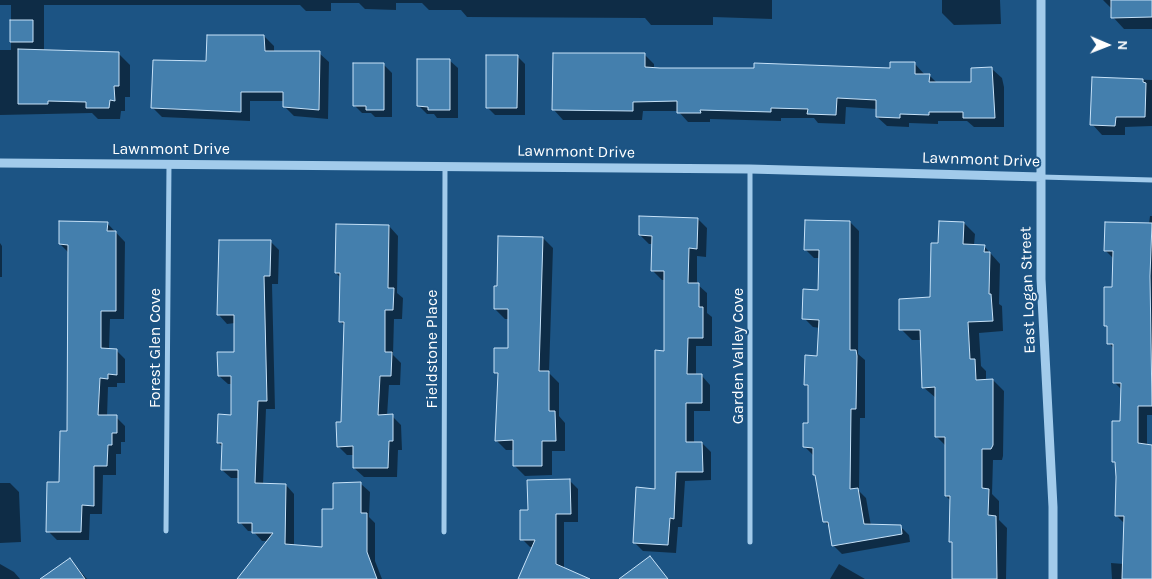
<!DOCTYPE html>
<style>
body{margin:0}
#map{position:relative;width:1152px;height:579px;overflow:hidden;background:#1c5484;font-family:Karla,sans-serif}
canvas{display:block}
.north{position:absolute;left:1082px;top:20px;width:50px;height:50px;-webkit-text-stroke:4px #1c5484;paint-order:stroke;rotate:91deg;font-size:14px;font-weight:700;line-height:20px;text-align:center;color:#fff}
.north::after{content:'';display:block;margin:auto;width:18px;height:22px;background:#fff;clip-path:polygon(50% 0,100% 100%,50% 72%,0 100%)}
</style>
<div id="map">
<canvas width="1152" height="579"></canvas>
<div class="north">N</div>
</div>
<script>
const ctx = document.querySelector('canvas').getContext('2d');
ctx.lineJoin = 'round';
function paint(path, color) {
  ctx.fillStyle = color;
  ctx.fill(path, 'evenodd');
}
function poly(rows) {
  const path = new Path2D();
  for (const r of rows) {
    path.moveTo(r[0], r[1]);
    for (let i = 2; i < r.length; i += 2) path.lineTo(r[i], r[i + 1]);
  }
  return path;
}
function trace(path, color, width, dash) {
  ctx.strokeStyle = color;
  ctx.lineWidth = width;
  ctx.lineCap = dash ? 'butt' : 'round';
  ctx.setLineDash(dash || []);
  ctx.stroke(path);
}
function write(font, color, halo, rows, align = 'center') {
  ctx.font = font + ' Karla,sans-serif';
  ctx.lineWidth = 4;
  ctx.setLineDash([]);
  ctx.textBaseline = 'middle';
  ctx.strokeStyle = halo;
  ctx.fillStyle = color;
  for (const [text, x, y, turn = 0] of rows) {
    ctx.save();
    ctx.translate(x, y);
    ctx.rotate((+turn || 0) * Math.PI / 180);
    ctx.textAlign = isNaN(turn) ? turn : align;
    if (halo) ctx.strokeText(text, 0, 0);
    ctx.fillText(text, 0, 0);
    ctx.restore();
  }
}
paint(poly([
 [0,0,772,0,772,19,713,17,713,25,651,25,645,18,467,17,461,10,429,10,422,3,396,3,396,10,365,9,359,3,331,3,331,11,306,11,300,5,44,5,44,51,119,54,130,65,130,97,125,97,125,111,121,111,120,119,98,119,92,113,0,115,0,50,11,50,11,5,0,5],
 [942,0,1000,0,1001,24,954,25,942,13],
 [1103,0,1152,0,1152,29,1124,29,1113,17,1112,9],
 [264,36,274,46,274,53,319,53,329,62,328,119,294,116,285,107,285,101,250,101,250,121,162,117,153,108,207,62],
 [644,54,654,64,654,69,891,70,915,64,925,75,929,75,937,83,972,83,992,69,1002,78,1004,87,1004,127,974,127,967,121,938,121,938,124,909,123,909,127,887,126,877,117,877,109,846,107,845,124,818,123,814,118,781,118,781,121,710,119,710,122,688,122,678,111,643,111,642,120,563,120,554,110],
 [517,56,525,64,525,115,495,115,487,107],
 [449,60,458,68,458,118,437,118,434,114,427,114,419,106],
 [384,65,392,73,392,117,375,117,371,113,362,113,354,105],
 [1093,78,1152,80,1152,126,1125,127,1125,135,1102,135,1092,124],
 [1150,216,1152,216,1152,415,1147,415,1147,445,1152,446,1152,579,1112,579,1111,563,1124,564,1125,524,1116,515,1116,464,1113,461,1122,422,1122,390,1114,382,1114,349,1109,343,1109,328,1106,325,1113,288,1114,259,1105,250,1149,224],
 [698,219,707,228,706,257,697,256,697,284,707,293,707,313,712,317,712,346,696,346,696,376,702,376,710,385,710,411,694,411,694,443,702,443,711,452,711,480,685,481,682,527,678,527,676,553,643,551,634,542,656,490,665,352,665,280,662,280,653,271,653,244,649,244,640,235],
 [850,222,859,231,858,354,865,360,865,418,860,418,859,491,866,498,871,526,900,526,909,535,910,542,842,554,833,545,830,527,825,522,817,477,814,474,814,456,805,447,809,424,809,388,805,384,819,357,820,328,813,327,804,318,819,291,820,258,814,258,805,249],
 [107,223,125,242,124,319,110,319,109,350,116,350,125,359,125,383,117,383,117,387,108,387,107,417,116,417,125,426,125,442,121,442,121,454,116,454,116,475,103,475,102,514,90,514,89,540,57,540,48,531,60,483,68,433,69,253,60,244],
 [964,223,975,234,974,245,984,246,1000,264,999,304,1002,306,1003,331,979,333,981,366,986,371,986,381,993,380,1004,391,1003,456,1002,460,993,460,992,494,999,501,999,520,1007,528,1006,579,953,579,953,544,950,541,951,501,946,496,946,446,936,436,936,398,923,387,922,340,912,340,901,329,931,298,939,245],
 [389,226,398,236,397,293,403,298,402,319,394,319,393,355,401,363,400,385,389,385,387,416,392,416,401,425,402,450,398,450,397,477,364,477,354,468,354,455,347,455,338,446,343,424,345,326,340,321,341,278,336,273],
 [543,238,553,248,549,373,559,383,559,416,565,423,565,451,552,451,552,475,525,476,514,465,514,450,506,450,496,440,499,375,495,372,509,349,509,319,505,319,495,309,498,287],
 [270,241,279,250,278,284,272,284,275,409,266,409,263,485,286,485,294,494,294,546,323,548,334,510,361,484,370,492,369,517,375,523,375,561,382,579,243,579,268,541,262,541,253,531,248,531,240,522,240,478,231,478,222,470,223,447,218,443,233,416,232,384,228,384,219,376,235,353,235,323,227,324,219,315],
 [0,243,2,246,2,277,0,277],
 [570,481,578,489,578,522,564,522,564,569,572,579,519,579,533,547,530,547,522,539,529,511],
 [0,483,10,483,19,492,21,542,0,543],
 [70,559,87,579,47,579],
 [0,564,14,572,20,579,0,579],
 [839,564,865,579,830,579]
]), '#0007');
const building = poly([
 [1111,0,1152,0,1152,17,1111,18,1111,0],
 [10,20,33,20,33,42,10,42,10,20],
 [207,35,264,35,265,51,320,51,319,110,283,107,283,92,241,92,241,112,151,108,153,60,206,61,207,35],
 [18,49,119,52,119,86,114,86,115,101,110,100,109,108,86,108,86,102,48,101,48,104,18,104,18,49],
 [553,53,645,53,645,67,660,68,754,68,754,63,890,68,890,62,915,62,915,74,930,74,929,82,971,82,971,68,992,67,995,118,963,118,963,112,929,112,929,115,900,114,900,118,876,117,876,100,837,98,836,115,807,114,808,109,771,108,771,112,700,110,701,113,677,113,677,101,633,102,633,111,552,110,553,53],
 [486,55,518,55,517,108,486,108,486,55],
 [417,59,450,59,450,110,428,110,428,107,417,106,417,59],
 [353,63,384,63,384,110,366,110,366,106,353,106,353,63],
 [1092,77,1143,79,1143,82,1146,83,1145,117,1116,117,1115,126,1090,125,1092,77],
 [639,216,698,218,697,249,689,248,688,283,699,283,699,307,703,307,703,338,688,338,687,374,702,374,702,403,686,403,686,442,702,442,703,472,676,472,674,519,670,518,668,545,633,543,636,487,655,489,655,350,664,351,664,271,651,271,652,236,639,235,639,216],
 [805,220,850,221,850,350,856,350,857,356,856,409,851,409,850,489,858,488,864,524,901,525,902,534,832,546,828,522,823,522,815,475,813,475,813,448,803,447,803,423,808,423,808,385,804,385,805,355,817,356,819,320,802,319,803,289,818,290,819,250,804,250,805,220],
 [59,221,108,222,107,231,116,231,116,311,101,311,101,348,117,349,117,375,108,374,108,379,100,378,98,415,117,415,117,433,112,433,112,445,108,445,107,466,94,466,94,506,82,505,81,532,46,532,47,482,59,482,60,431,67,431,68,245,59,244,59,221],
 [939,221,964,222,963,244,985,245,984,252,990,252,989,294,991,294,993,321,968,322,970,359,975,359,976,380,993,379,993,445,991,449,982,449,982,488,989,489,988,515,996,516,997,579,952,579,952,542,949,542,950,496,945,496,945,437,935,437,935,387,922,388,920,330,899,330,899,299,930,297,931,243,938,243,939,221],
 [1105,222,1152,223,1150,276,1152,406,1138,406,1138,443,1152,445,1152,579,1122,579,1124,516,1115,516,1116,477,1115,462,1112,462,1112,421,1120,421,1121,383,1113,383,1113,344,1107,344,1107,326,1104,326,1104,287,1112,287,1113,251,1104,251,1105,222],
 [336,224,389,225,388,288,394,288,393,310,385,310,385,352,392,352,391,376,380,376,378,415,393,414,393,441,389,441,388,468,353,468,353,446,337,447,336,422,341,422,344,322,339,322,340,273,335,273,336,224],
 [498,236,543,237,539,371,549,371,549,411,555,411,556,441,542,441,542,466,513,466,513,440,495,441,498,373,494,373,494,348,508,348,508,309,494,309,494,286,497,286,498,236],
 [219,240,271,240,270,276,264,276,267,401,258,401,255,483,286,484,285,544,322,547,322,509,333,509,333,483,361,482,361,513,367,513,367,552,377,579,237,579,273,533,252,533,252,523,238,523,238,470,221,470,222,443,217,443,218,414,231,415,231,376,218,376,217,352,234,352,234,315,217,315,219,240],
 [570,479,571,514,556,514,556,564,590,579,518,579,535,540,520,540,520,510,528,510,527,480,570,479],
 [650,556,668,579,619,579,650,556],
 [70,558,85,579,40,579,70,558]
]);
paint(building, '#447fad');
trace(building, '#c7e2f8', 1);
trace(poly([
 [1041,177,1152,180],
 [166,531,169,164],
 [444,532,445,166],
 [750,542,750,169]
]), '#a2cbeb', 5);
trace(poly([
 [1041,0,1041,279,1053,507,1053,579],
 [0,163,750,169,1041,177]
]), '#a2cbeb', 9);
write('16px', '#fff', '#1c5484', [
 ["Lawnmont Drive",171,149],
 ["Lawnmont Drive",576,152,1],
 ["Lawnmont Drive",981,160,2],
 ["East Logan Street",1028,290,-92],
 ["Forest Glen Cove",155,348,-90],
 ["Fieldstone Place",432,349,-90],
 ["Garden Valley Cove",738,356,-90]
]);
</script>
